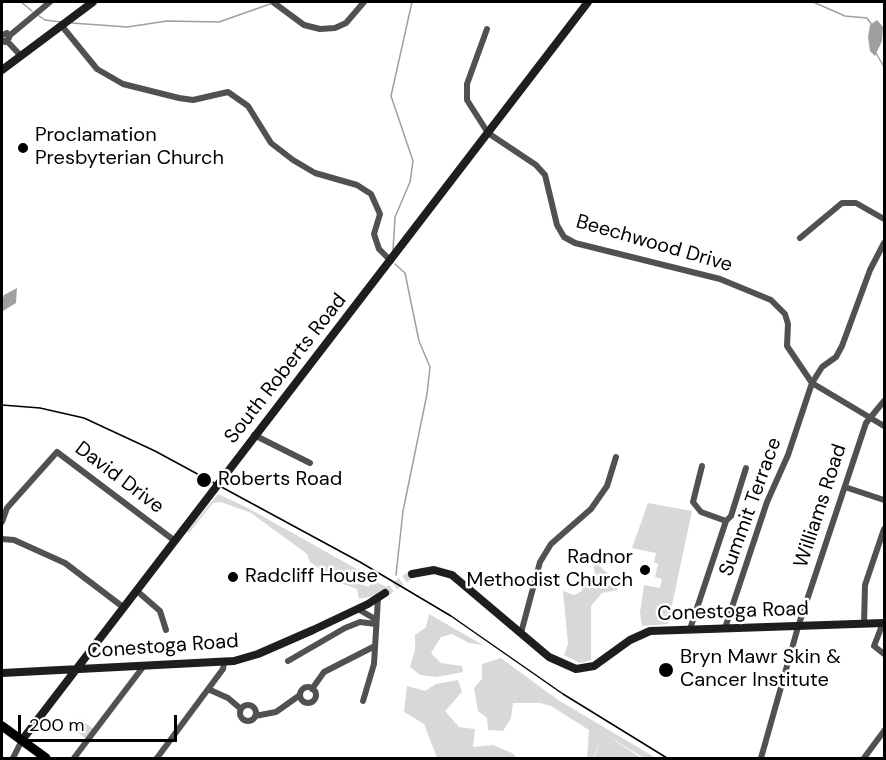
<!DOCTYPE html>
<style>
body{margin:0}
#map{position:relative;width:886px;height:760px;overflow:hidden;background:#fff;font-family:"DM Sans",sans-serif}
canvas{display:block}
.frame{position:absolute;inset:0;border:3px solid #000;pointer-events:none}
.scale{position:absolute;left:18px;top:715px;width:159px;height:27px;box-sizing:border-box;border:3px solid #000;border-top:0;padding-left:8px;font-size:18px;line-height:21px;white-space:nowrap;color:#000;-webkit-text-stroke:4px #fff;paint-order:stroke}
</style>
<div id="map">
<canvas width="886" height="760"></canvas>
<div class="frame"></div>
<div class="scale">200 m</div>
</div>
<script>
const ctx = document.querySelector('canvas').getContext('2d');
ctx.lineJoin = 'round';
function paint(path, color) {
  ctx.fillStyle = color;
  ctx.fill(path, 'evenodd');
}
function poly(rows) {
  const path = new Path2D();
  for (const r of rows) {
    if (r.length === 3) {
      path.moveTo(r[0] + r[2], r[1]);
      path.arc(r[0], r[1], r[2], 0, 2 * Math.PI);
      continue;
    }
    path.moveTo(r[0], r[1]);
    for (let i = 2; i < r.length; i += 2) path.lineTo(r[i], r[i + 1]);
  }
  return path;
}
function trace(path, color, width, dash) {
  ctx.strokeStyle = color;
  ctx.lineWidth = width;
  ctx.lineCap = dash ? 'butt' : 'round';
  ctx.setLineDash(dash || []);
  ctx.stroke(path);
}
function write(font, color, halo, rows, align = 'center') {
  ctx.font = font + ' "DM Sans",sans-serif';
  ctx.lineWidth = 5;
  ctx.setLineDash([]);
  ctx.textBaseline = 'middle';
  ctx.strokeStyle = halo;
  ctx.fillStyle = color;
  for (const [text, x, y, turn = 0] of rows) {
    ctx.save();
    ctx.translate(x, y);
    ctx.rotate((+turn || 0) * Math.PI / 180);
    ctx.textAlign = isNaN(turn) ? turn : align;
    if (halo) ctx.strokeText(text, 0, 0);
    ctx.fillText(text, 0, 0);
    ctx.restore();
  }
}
paint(poly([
 [218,494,248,508,362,572,349,575,352,580,368,587,374,581,393,590,391,594,382,590,374,596,359,599,357,589,340,583,310,562,307,554,251,513,221,502,213,503,189,533,187,532],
 [648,503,692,511,668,624,642,626,640,613,644,585,660,588,662,579,655,577,658,564,654,562,656,553,632,548],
 [593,560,617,582,618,590,602,593,591,606,591,660,580,663,564,655,568,644,563,591,574,595,582,591,579,573,595,577],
 [429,614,483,645,469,643,452,634,441,637,431,653,441,663,462,666,463,672,437,677,420,675,410,667,415,650,415,635,426,627],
 [501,658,558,700,656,758,644,758,606,735,641,758,594,758,600,741,593,758,587,758,589,730,551,706,540,703,513,703,511,718,503,731,488,730,487,718,478,711,474,688,482,679,482,664],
 [458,680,462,692,445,711,459,727,475,729,473,747,493,745,512,753,517,758,437,758,424,724,404,712,407,686,425,691,436,684],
 [80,719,95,730,87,740,73,728]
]), '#d8d8d8');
paint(poly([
 [877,20,883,27,882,41,875,56,870,51,868,37,870,25],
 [17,288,16,303,3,311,2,301,4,295]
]), '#9f9f9f');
trace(poly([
 [21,2,32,11],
 [813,2,845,16,867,18,872,25],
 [39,16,45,20,61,22],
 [72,23,127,27,167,21,219,22,270,4],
 [876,53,884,67],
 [393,251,395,217,410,182,413,161,391,96,412,2],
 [395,264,405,273,419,341,430,367,427,394,403,511,396,575]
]), '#9f9f9f', 1.5);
trace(poly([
 [385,593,412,574]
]), '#d9d9d9', 8, [8, 4]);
const primary = poly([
 [2,726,46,758]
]);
trace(primary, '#dbdbdb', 10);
trace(poly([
 [273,2,304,25,320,29,335,28,346,23,364,2],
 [61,25,97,69,123,84,179,98,193,100,228,92,248,106,271,143,293,160,315,173,357,185,371,194,380,214,374,234,379,249,391,261],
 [487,29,467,84,467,100,488,133,536,165,545,175,557,225,564,237,575,243,720,279,771,300,785,314,788,324,787,346,812,383,884,426],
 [2,35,7,33,9,38,5,42,2,40],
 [9,36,50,2],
 [7,41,20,55],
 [800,238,842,203,856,203,884,219],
 [254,435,310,463],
 [845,487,884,500],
 [726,521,731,516,746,468],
 [2,522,7,508,57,452,175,541],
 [2,539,14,540,65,563,123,607],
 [137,591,160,611,166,630],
 [358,609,375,619],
 [883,623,874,646,884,654],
 [864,624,865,585,884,529],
 [725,628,767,502,788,455,812,383,822,367,836,357,842,346,870,270,884,243],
 [690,629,726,521,701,512,693,502,702,466],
 [521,633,540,562,551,544,591,509,607,486,616,457],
 [288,661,345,628,360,622,376,624],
 [308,695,8],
 [208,689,228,698,241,709],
 [312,689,324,672,373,647],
 [363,701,374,664,378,598],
 [248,713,8],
 [255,716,276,712,300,695],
 [13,758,22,740],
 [74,758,143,667],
 [157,758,223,669,224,663],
 [761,758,798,627,866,423,884,401],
 [864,758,884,731]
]), '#515151', 6);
trace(poly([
 [2,70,93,2],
 [412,574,434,570,452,575,549,657,576,669,594,666,630,640,650,631,884,623],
 [2,673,234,661,258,654,313,630,368,604,385,593],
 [22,740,588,2]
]), '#1e1e1e', 8);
trace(primary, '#000', 9);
trace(poly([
 [2,405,40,408,84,418,155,451,360,562,451,616,563,694,667,758]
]), '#000', 1.5);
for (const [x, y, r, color] of [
 [23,148,6,"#000"],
 [204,480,8,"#000"],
 [645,570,6,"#000"],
 [233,577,6,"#000"],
 [666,670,8,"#000"]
]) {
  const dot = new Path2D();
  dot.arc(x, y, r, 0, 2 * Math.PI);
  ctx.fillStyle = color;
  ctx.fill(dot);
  trace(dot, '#fff', 2);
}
write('20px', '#000', '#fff', [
 ["Proclamation",35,136],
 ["Presbyterian Church",35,159],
 ["Roberts Road",218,480],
 ["Radnor",633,558,"right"],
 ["Methodist Church",633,581,"right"],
 ["Radcliff House",245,577],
 ["Bryn Mawr Skin &",680,658],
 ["Cancer Institute",680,681]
], 'left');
write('20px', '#000', '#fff', [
 ["Beechwood Drive",654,244,16],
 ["South Roberts Road",286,369,-52],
 ["David Drive",119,478,37],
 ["Williams Road",821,506,-72],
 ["Summit Terrace",751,507,-70],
 ["Conestoga Road",733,612,-2],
 ["Conestoga Road",163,647,-4]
]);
</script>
